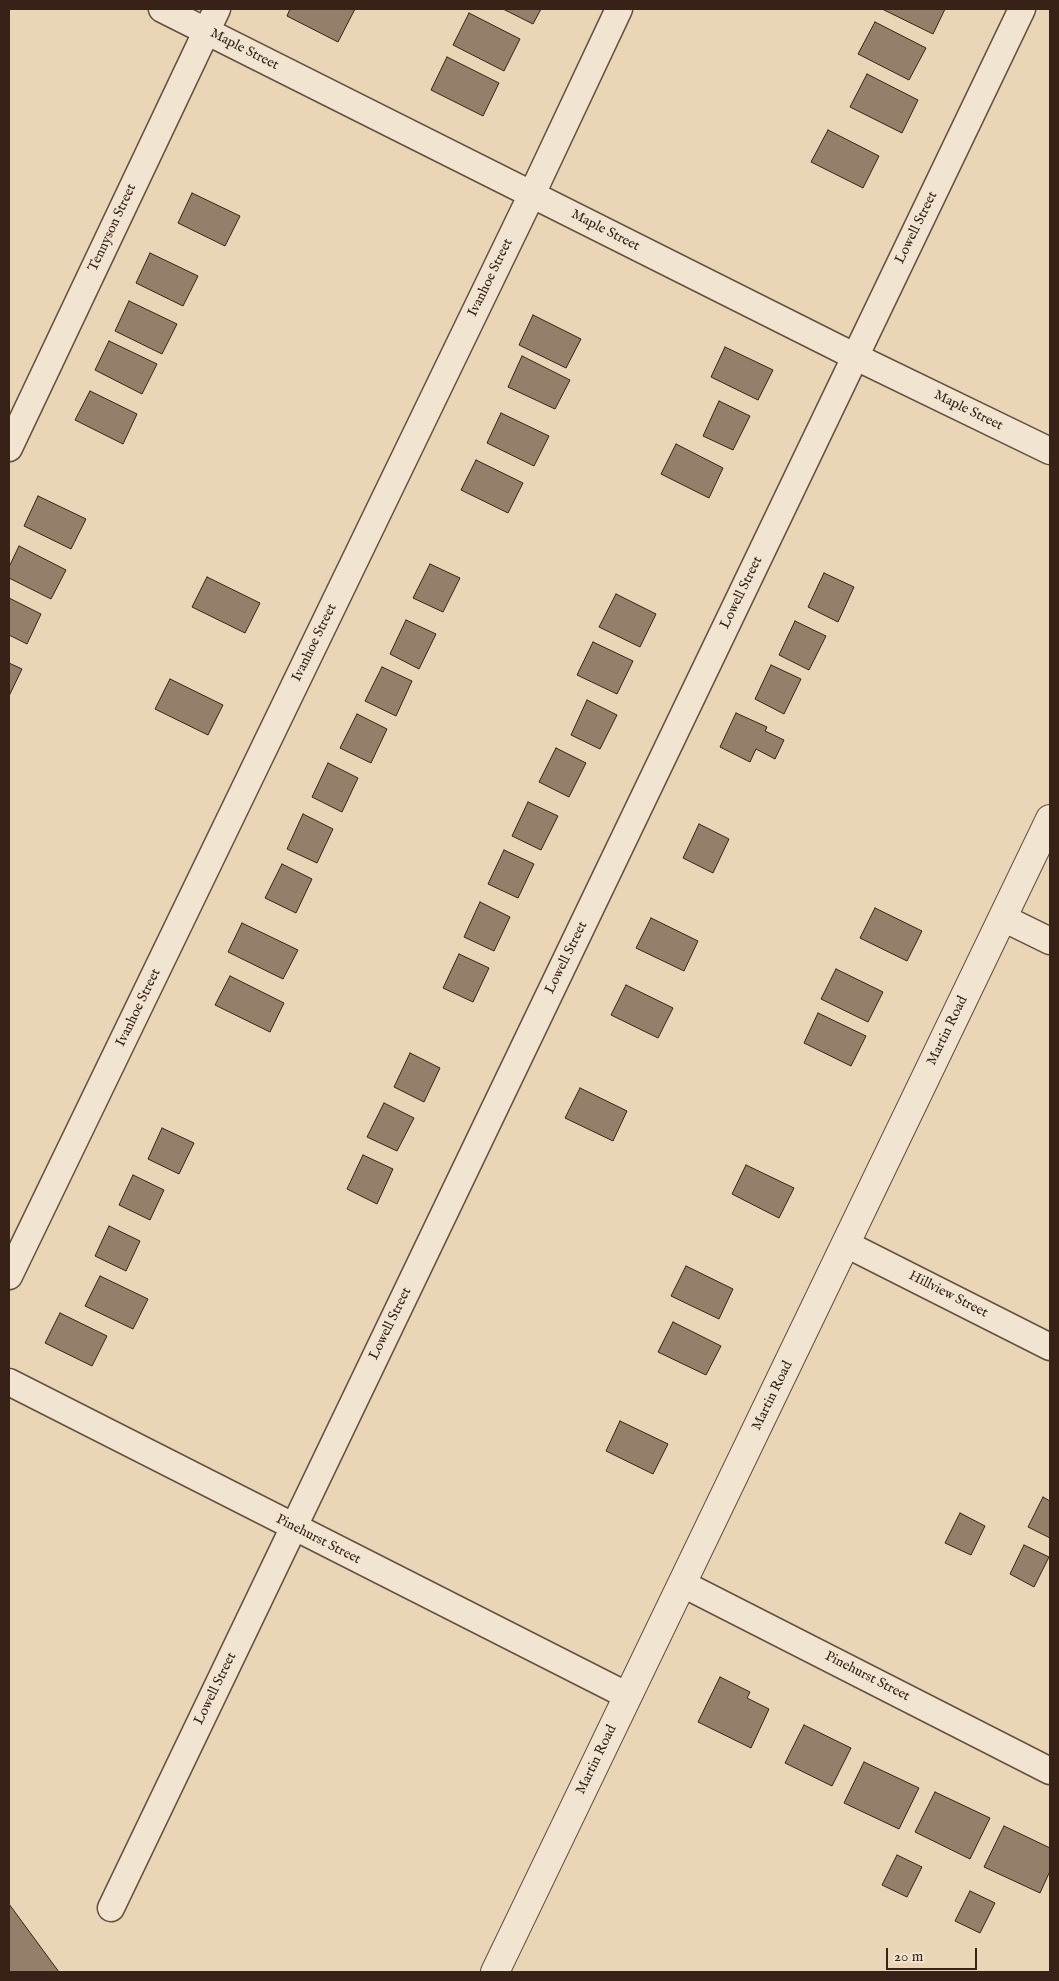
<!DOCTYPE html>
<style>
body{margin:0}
#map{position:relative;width:1059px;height:1981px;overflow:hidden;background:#ead5b6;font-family:"IM FELL English",serif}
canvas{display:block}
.frame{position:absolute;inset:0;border:10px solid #382218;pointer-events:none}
.scale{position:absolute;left:886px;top:1948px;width:91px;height:22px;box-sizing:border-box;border:2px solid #382218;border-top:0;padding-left:6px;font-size:15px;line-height:18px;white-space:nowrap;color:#382218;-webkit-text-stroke:4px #f1e4d0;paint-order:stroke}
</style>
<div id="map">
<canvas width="1059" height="1981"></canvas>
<div class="frame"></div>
<div class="scale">20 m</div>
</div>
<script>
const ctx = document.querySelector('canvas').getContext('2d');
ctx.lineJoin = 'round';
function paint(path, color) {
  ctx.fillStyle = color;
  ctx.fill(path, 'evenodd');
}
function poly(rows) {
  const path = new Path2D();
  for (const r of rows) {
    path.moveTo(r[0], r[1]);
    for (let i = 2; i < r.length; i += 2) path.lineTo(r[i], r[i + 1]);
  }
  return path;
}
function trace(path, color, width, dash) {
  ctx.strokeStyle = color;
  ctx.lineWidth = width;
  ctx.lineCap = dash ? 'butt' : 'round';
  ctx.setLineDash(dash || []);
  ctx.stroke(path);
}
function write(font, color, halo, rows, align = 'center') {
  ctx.font = font + ' "IM FELL English",serif';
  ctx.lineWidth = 5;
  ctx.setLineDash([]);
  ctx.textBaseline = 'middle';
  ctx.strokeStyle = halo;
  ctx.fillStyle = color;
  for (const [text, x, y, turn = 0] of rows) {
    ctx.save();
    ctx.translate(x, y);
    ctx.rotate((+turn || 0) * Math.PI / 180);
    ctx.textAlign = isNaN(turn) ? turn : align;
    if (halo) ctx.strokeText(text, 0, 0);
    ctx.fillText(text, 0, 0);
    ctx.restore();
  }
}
const building = poly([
 [290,9,355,9,338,42,287,16,290,9],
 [503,9,541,9,533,24,503,9],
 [882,9,945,9,933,34,882,9],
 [469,13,520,39,504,71,453,45,469,13],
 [875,22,926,48,909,80,858,54,875,22],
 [447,57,499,83,483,116,431,90,447,57],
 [867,74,918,100,902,133,850,107,867,74],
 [828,130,879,156,863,188,811,162,828,130],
 [192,193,240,216,225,246,178,223,192,193],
 [150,253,198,276,183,306,136,283,150,253],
 [129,301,177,324,162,354,115,331,129,301],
 [533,315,581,339,566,368,519,345,533,315],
 [109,341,157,364,142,394,95,370,109,341],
 [725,347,773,370,758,400,711,377,725,347],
 [522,356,570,380,555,409,508,387,522,356],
 [90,391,137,414,123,444,75,420,90,391],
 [719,401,750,416,733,450,703,436,719,401],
 [501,413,549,436,534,466,487,443,501,413],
 [676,444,723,468,709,498,661,474,676,444],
 [476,460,523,483,508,513,461,490,476,460],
 [38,496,86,519,71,549,24,526,38,496],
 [19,546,66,570,51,599,9,578,9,567,19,546],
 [430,564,460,578,443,612,413,598,430,564],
 [824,573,854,587,838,622,808,607,824,573],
 [207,577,260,603,245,633,192,607,207,577],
 [616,594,656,614,640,647,599,627,616,594],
 [9,598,41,614,27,644,9,635,9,598],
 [406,620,436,634,419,669,390,654,406,620],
 [795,621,826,636,809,670,779,655,795,621],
 [593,642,633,661,617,694,577,675,593,642],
 [9,663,22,669,9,696,9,663],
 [771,665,801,679,784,714,755,699,771,665],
 [382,667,412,681,396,716,365,701,382,667],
 [170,679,223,705,208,735,155,709,170,679],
 [587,700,617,715,600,749,571,735,587,700],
 [736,713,767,727,765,731,784,740,775,759,756,749,750,762,720,747,736,713],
 [357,714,387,729,371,763,340,748,357,714],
 [556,748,586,763,569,797,539,782,556,748],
 [328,763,358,778,342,812,312,797,328,763],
 [528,802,558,816,541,850,512,836,528,802],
 [303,814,333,829,317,863,287,849,303,814],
 [699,824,729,839,713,873,683,858,699,824],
 [504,850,534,864,518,898,488,884,504,850],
 [282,864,312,879,296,913,265,898,282,864],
 [480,902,510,917,494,951,464,937,480,902],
 [875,908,922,931,907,961,860,938,875,908],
 [651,918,698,941,684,971,636,948,651,918],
 [242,923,298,950,283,979,228,952,242,923],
 [459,954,489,968,473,1002,443,988,459,954],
 [836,969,883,992,868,1022,821,999,836,969],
 [230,976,284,1003,270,1032,215,1005,230,976],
 [626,985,673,1008,658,1038,611,1015,626,985],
 [818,1013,866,1036,851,1066,804,1043,818,1013],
 [410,1053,440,1068,424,1102,394,1087,410,1053],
 [580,1088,627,1111,613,1141,565,1118,580,1088],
 [384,1103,414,1118,397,1151,367,1137,384,1103],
 [162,1128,194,1143,179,1174,148,1159,162,1128],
 [363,1155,393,1169,377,1204,347,1189,363,1155],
 [746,1165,794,1188,779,1218,732,1194,746,1165],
 [133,1175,164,1190,150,1220,119,1205,133,1175],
 [109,1226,140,1241,126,1271,95,1256,109,1226],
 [686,1266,733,1289,719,1319,671,1296,686,1266],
 [100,1276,148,1299,133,1329,85,1306,100,1276],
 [60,1313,107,1336,92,1366,45,1343,60,1313],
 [673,1322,721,1346,706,1375,658,1352,673,1322],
 [620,1421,668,1444,653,1474,606,1451,620,1421],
 [1043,1497,1050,1501,1050,1538,1028,1527,1043,1497],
 [960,1513,985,1526,971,1555,945,1543,960,1513],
 [1024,1545,1049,1557,1034,1587,1010,1574,1024,1545],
 [720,1677,750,1692,747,1698,769,1709,751,1748,698,1722,720,1677],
 [804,1725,851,1748,832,1786,785,1763,804,1725],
 [864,1762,919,1788,899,1829,844,1803,864,1762],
 [935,1792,990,1818,970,1859,915,1832,935,1792],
 [1004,1826,1050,1848,1050,1871,1040,1893,984,1867,1004,1826],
 [897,1855,922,1867,907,1897,882,1885,897,1855],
 [970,1891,995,1903,980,1933,955,1921,970,1891],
 [9,1904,59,1972,9,1972,9,1904]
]);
paint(building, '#957f6a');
trace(building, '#382218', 1);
const minor = poly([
 [162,9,856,357,1050,451],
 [9,448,217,9],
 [1003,918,1050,941],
 [846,1244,1050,1347],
 [9,1276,532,194,619,9],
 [9,1382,628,1696],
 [683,1584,1050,1771],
 [111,1908,1022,9]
]);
const tertiary = poly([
 [495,1972,1050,819]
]);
trace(minor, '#644f40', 29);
trace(tertiary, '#644f40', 30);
trace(minor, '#f1e4d0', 26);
trace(tertiary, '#f1e4d0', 28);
write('14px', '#382218', '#f1e4d0', [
 ["Maple Street",244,50,27],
 ["Tennyson Street",113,228,-65],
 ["Lowell Street",917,228,-64],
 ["Maple Street",605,231,27],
 ["Ivanhoe Street",491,278,-64],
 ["Maple Street",968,411,26],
 ["Lowell Street",742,593,-64],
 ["Ivanhoe Street",315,643,-64],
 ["Lowell Street",567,958,-64],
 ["Ivanhoe Street",139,1008,-64],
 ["Martin Road",948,1031,-64],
 ["Hillview Street",948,1295,27],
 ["Lowell Street",391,1324,-64],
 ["Martin Road",773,1396,-64],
 ["Pinehurst Street",318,1540,27],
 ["Pinehurst Street",867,1677,27],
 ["Lowell Street",216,1689,-64],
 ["Martin Road",597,1760,-64]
]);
</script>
